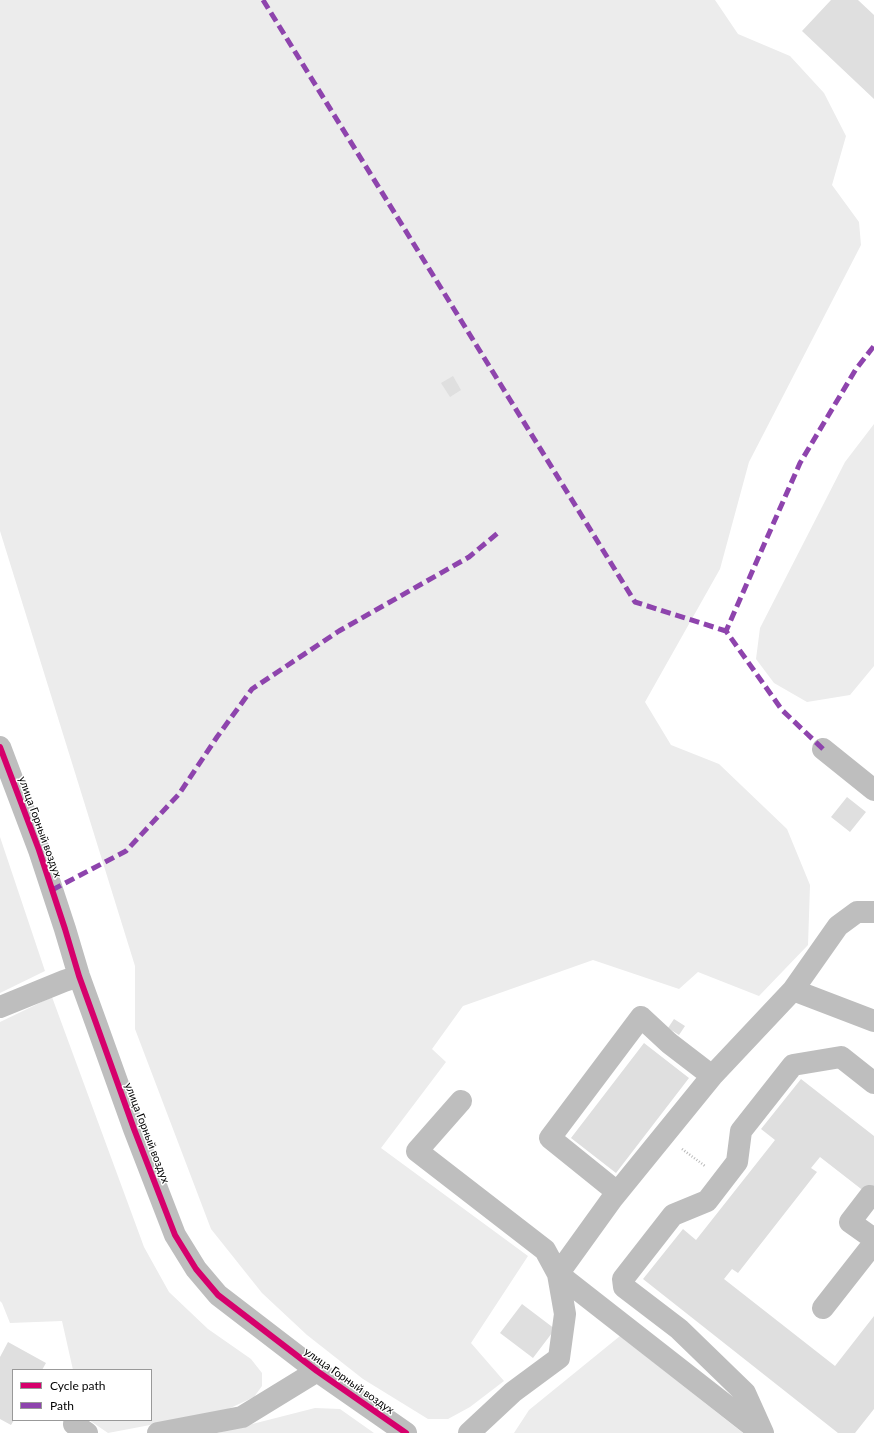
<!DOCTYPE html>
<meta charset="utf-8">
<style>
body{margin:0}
#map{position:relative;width:874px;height:1433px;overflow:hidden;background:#fff;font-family:Lato,sans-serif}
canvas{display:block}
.legend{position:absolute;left:12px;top:1369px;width:140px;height:52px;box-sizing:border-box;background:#fff;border:1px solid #999;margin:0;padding:5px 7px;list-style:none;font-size:12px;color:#000}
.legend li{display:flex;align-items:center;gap:8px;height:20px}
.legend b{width:20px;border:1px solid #999}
</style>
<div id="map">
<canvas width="874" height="1433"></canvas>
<ul class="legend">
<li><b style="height:5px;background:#d6006c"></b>Cycle path</li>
<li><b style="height:5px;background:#8e44ad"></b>Path</li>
</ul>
</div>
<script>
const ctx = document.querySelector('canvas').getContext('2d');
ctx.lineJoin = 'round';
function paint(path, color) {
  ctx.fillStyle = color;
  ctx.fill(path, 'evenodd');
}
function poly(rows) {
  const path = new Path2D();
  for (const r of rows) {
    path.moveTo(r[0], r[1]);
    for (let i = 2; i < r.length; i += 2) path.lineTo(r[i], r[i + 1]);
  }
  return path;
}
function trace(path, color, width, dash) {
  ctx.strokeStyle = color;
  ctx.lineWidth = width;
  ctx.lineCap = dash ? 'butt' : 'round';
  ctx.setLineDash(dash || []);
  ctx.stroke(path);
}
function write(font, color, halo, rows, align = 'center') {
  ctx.font = font + ' Lato,sans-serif';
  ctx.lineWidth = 3;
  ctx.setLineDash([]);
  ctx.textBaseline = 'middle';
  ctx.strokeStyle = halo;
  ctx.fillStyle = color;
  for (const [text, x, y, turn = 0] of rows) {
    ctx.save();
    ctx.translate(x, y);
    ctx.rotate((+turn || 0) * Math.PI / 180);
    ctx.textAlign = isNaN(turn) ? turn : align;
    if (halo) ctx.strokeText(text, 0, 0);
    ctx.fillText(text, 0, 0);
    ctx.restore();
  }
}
paint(poly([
 [0,0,715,0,738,34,790,56,824,93,846,136,832,185,859,222,861,245,749,462,720,569,645,702,671,745,719,764,787,829,810,885,808,945,759,996,698,972,679,989,593,960,463,1006,432,1049,446,1062,381,1148,528,1256,471,1343,504,1381,470,1407,448,1419,428,1419,363,1379,307,1335,262,1293,211,1229,135,1029,135,966,0,531],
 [874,424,874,666,850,695,807,702,774,683,756,659,760,628,845,462],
 [0,837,45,971,0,993],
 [52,997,144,1247,169,1292,208,1329,251,1359,262,1373,262,1386,254,1397,224,1411,108,1433,89,1420,151,1420,151,1370,73,1370,62,1321,10,1323,2,1303,0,1301,0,1022],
 [620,1336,743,1433,514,1433,529,1410],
 [315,1408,340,1409,374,1433,217,1433]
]), '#ececec');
paint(poly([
 [831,0,858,0,874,15,874,99,802,31],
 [453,376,461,390,450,397,441,383],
 [847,797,866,812,850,832,831,817],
 [674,1019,685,1026,679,1035,668,1028],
 [644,1043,689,1078,616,1173,571,1138],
 [801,1079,874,1136,874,1199,820,1157,811,1168,817,1172,738,1273,732,1269,724,1279,835,1366,874,1316,874,1409,855,1433,838,1433,643,1279,683,1229,696,1240,775,1140,761,1129],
 [522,1304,555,1329,533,1358,500,1333],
 [8,1342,46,1363,42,1370,13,1370,13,1420,14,1420,11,1425,0,1419,0,1357]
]), '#dfdfdf');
trace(poly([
 [682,1149,705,1166]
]), '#b9b9b9', 2.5, [1, 2]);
trace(poly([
 [0,747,39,850,65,929,79,976,96,1023,134,1129,175,1235,196,1269,218,1295,317,1371,406,1433],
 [823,749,874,790],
 [793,990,838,926,857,912,874,912],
 [0,1007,64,981,79,976],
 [712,1076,612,1199,558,1274,760,1432],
 [461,1101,417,1151,545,1250,558,1274,565,1314,559,1358,513,1392,469,1433],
 [617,1192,550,1138,641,1017,669,1043,712,1076,793,990,874,1021],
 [870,1196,850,1222,874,1239],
 [823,1308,874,1243],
 [74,1424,87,1433],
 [158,1433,242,1417,317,1371],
 [763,1433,745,1393,679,1329,624,1287,623,1279,673,1215,707,1201,737,1162,741,1131,793,1065,841,1057,874,1083]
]), '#bebebe', 22);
trace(poly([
 [263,0,635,602,726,631],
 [823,749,782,710,726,631,800,463,856,369,874,346],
 [52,890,126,851,179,794,217,737,252,689,339,631,469,557,499,532]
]), '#8e44ad', 5, [10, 5]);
trace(poly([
 [0,747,39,850,65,929,79,976,96,1023,134,1129,175,1235,196,1269,218,1295,317,1371,406,1433]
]), '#d6006c', 6);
write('11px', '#000', '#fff', [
 ["улица Горный воздух",40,827,70],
 ["улица Горный воздух",147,1133,69],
 ["улица Горный воздух",349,1381,35]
]);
</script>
